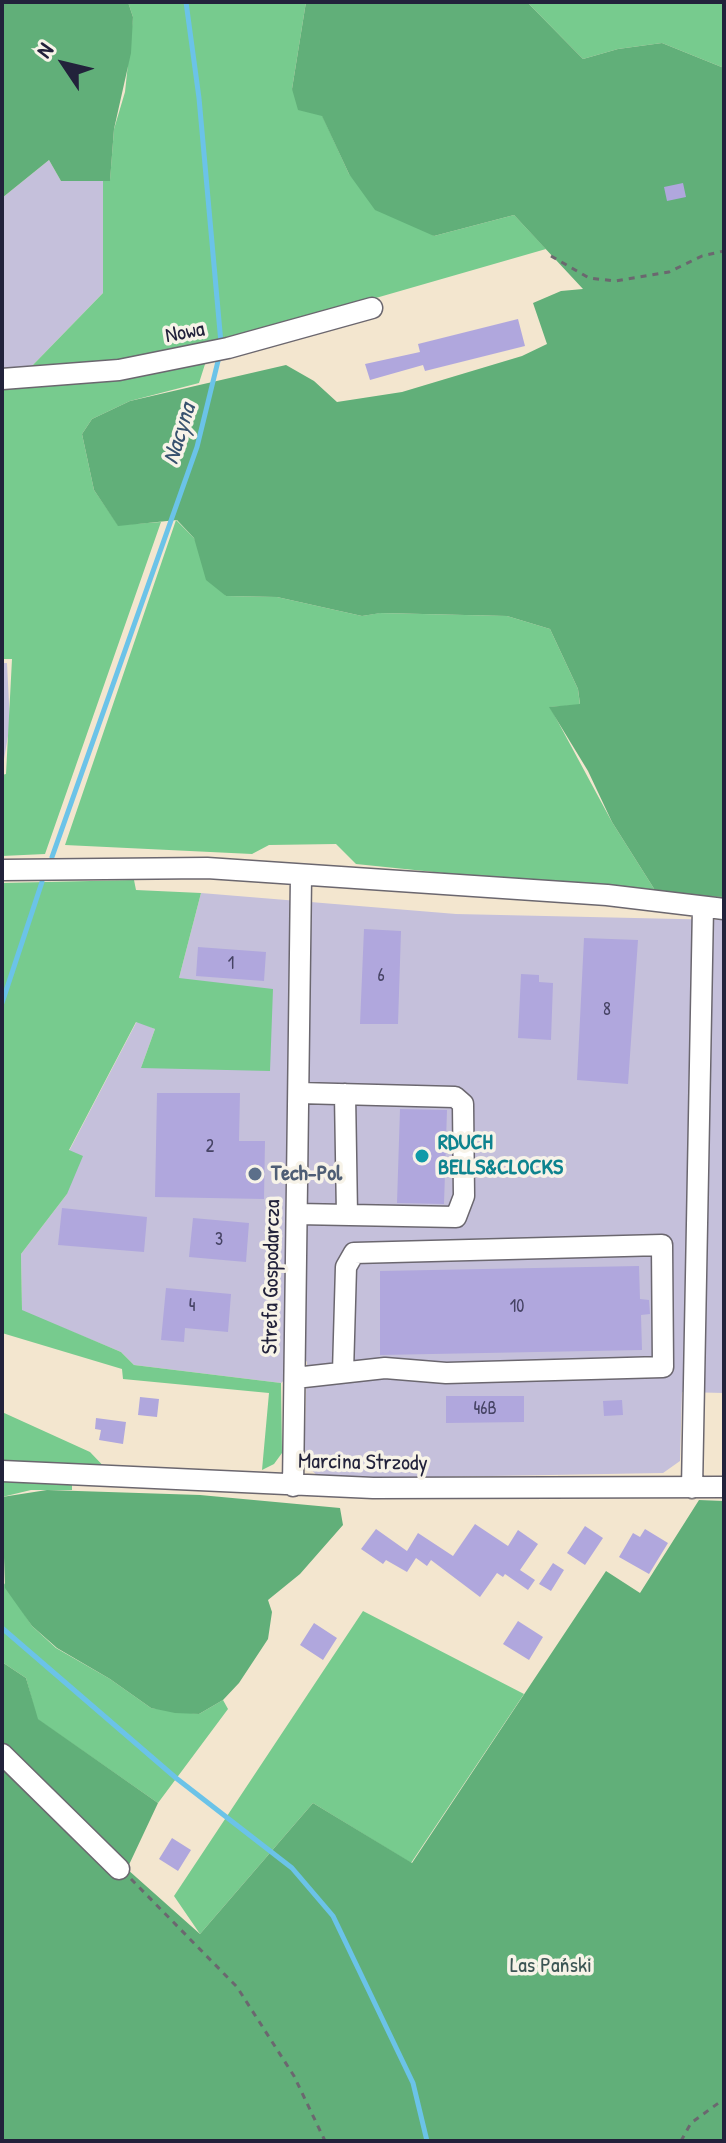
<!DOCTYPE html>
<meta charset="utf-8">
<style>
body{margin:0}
#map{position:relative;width:726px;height:2143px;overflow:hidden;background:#f3e6cf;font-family:"Patrick Hand",sans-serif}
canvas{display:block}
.frame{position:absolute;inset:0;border:4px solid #22223b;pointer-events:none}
.north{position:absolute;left:24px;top:24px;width:80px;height:80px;-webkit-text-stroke:6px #f7f3e8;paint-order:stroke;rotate:305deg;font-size:22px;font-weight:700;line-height:32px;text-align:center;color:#22223b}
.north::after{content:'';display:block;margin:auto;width:28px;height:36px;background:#22223b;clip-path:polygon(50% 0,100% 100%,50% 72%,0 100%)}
</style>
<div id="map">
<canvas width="726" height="2143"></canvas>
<div class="frame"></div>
<div class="north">N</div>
</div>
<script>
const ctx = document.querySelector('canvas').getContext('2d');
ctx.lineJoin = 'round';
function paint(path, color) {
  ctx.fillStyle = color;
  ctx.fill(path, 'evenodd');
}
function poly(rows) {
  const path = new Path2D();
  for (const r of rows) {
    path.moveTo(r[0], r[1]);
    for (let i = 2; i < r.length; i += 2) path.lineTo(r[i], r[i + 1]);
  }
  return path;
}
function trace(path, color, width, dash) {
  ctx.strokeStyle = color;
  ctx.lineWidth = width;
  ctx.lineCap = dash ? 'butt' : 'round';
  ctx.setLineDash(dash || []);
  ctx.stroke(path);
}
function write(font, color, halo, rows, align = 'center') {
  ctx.font = font + ' "Patrick Hand",sans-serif';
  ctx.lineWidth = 7;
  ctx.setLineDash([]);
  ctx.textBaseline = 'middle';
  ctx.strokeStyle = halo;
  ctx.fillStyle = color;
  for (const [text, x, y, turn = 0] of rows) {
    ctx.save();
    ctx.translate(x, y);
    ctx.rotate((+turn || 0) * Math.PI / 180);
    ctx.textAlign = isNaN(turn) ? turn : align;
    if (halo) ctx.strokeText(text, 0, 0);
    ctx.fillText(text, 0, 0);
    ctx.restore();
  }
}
paint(poly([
 [49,160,61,181,103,181,103,293,30,368,2,371,2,198],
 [2,663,7,663,10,724,2,771],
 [201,893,456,914,724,920,724,1393,682,1392,680,1461,663,1473,321,1479,304,1463,307,1361,281,1383,134,1365,121,1352,22,1311,21,1254,67,1194,69,1151,137,1021,155,1029,141,1068,179,978]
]), '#c5c0db');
paint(poly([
 [128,2,306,2,292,89,322,115,349,174,434,236,514,215,546,249,216,344,121,365,30,368,103,293,103,181,110,180,114,129,125,92,133,17],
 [527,2,724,2,724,68,662,43,618,49,583,59],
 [206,361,199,383,130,401,92,419,82,434,94,490,118,525,161,522,45,854,2,856,2,775,6,774,12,659,2,659,2,387],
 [176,520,194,538,226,596,277,597,362,616,380,613,507,616,550,629,578,689,580,705,550,707,612,822,658,895,356,864,336,844,269,845,252,854,65,845],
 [134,880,136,890,201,893,179,978,273,989,270,1071,141,1068,155,1029,136,1022,69,1150,83,1156,67,1194,21,1254,22,1310,121,1352,134,1365,281,1383,282,1453,274,1464,262,1470,269,1393,123,1379,122,1369,2,1333,2,883],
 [2,1412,90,1452,113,1476,2,1468],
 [2,1481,72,1482,72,1490,31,1490,2,1497],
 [2,1580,32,1626,56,1648,110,1679,151,1708,199,1714,223,1700,228,1709,158,1803,37,1719,26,1678,2,1662],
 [363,1611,524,1694,411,1863,313,1803,200,1934,174,1896]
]), '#77cb8e');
paint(poly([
 [2,2,128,2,133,17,131,53,114,129,110,181,61,181,49,160,2,198],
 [306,2,527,2,583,59,618,49,662,43,724,68,724,897,658,895,612,822,588,771,549,707,580,704,578,689,550,629,507,616,381,613,362,616,277,597,226,596,206,580,194,538,177,520,118,526,94,490,82,434,92,419,130,401,286,365,314,381,337,402,402,392,522,356,547,344,533,303,561,291,583,289,514,215,434,236,375,210,349,174,322,116,298,110,292,89],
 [47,1490,200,1495,340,1508,343,1525,300,1574,268,1600,272,1612,268,1639,239,1683,223,1700,199,1714,175,1713,151,1708,110,1679,57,1648,32,1626,5,1588,2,1497],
 [699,1500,724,1501,724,2141,2,2141,2,1662,26,1678,38,1719,158,1803,127,1869,200,1934,313,1803,412,1863,606,1571,640,1593]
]), '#61af79');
trace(poly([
 [186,2,199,98,221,343],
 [52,857,197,447,219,357],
 [2,1003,42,882],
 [2,1628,176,1778,292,1868,333,1916,413,2083,427,2141]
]), '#6bc3e8', 5);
paint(poly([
 [683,183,686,197,667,201,664,187],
 [518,319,525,346,425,371,423,365,370,380,365,364,420,352,418,344],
 [364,929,401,931,398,1024,360,1024],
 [584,938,638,940,628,1084,577,1080],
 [198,947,266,952,264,981,196,976],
 [521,974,539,975,539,982,553,983,551,1040,518,1038],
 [157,1093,240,1093,239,1141,265,1141,264,1199,155,1197],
 [400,1109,447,1110,444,1204,397,1203],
 [62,1208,147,1217,144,1252,58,1245],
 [193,1218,249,1223,246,1262,189,1257],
 [639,1266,640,1299,649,1300,650,1314,641,1315,642,1350,380,1355,380,1271],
 [166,1288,231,1294,228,1332,185,1328,184,1342,161,1340],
 [446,1396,524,1396,524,1422,446,1423],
 [140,1397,159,1399,157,1417,138,1415],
 [622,1400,623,1415,604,1416,603,1401],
 [96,1418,126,1422,123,1444,99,1440,101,1430,95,1429],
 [475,1524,508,1546,518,1530,538,1544,520,1570,535,1580,528,1590,505,1574,503,1577,497,1573,480,1597,431,1560,427,1566,416,1558,407,1572,386,1560,383,1564,361,1549,376,1529,407,1551,418,1533,453,1556],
 [585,1526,603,1538,585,1565,567,1553],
 [645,1529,668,1543,649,1574,619,1557,633,1533,640,1537],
 [553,1563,564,1570,551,1591,539,1584],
 [518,1621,543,1637,529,1660,503,1644],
 [314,1623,337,1638,323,1660,300,1645],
 [172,1838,191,1850,178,1871,159,1859]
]), '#b0a7dd');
const minor = poly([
 [2,379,119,370,228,348,372,308],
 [2,870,207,868,607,895,724,909],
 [345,1094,347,1215],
 [297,1214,456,1217,464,1196,463,1104,455,1097,299,1093],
 [295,1378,385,1368,446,1373,663,1367,662,1245,354,1253,346,1267,343,1372],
 [2,1471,373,1488,724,1487],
 [293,1486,301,877],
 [692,1488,703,907],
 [2,1754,119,1869]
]);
trace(minor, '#6b676f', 23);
trace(poly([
 [551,256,589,278,615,281,669,272,702,256,724,251],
 [131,1879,237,1987,294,2076,325,2141],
 [681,2141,691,2123,724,2099]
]), '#6b676f', 3, [6, 6]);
trace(minor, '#fff', 20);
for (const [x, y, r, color] of [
 [422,1156,8,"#0f9aa8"],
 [255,1174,8,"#5c6f8a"]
]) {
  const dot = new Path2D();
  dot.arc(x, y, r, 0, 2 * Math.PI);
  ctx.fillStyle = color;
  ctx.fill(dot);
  trace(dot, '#f7f3e8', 3);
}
write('18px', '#464364', null, [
 ["1",231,964],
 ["6",381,976],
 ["8",607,1010],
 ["2",210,1147],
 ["3",219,1240],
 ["4",192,1306],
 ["10",517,1307],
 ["46B",485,1409]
]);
write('22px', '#22223b', '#f7f3e8', [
 ["Nowa",185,333,-11],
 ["Strefa Gospodarcza",272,1277,-89],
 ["Marcina Strzody",363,1463,1]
]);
write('bold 22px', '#0d838f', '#f7f3e8', [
 ["RDUCH",438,1143],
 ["BELLS&CLOCKS",438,1168]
], 'left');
write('bold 22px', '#4e5e75', '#f7f3e8', [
 ["Tech-Pol",271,1174]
], 'left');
write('22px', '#3c5554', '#f7f3e8', [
 ["Las Pański",551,1966]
]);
write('italic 24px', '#38526f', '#f7f3e8', [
 ["Nacyna",180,434,-73]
]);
</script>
